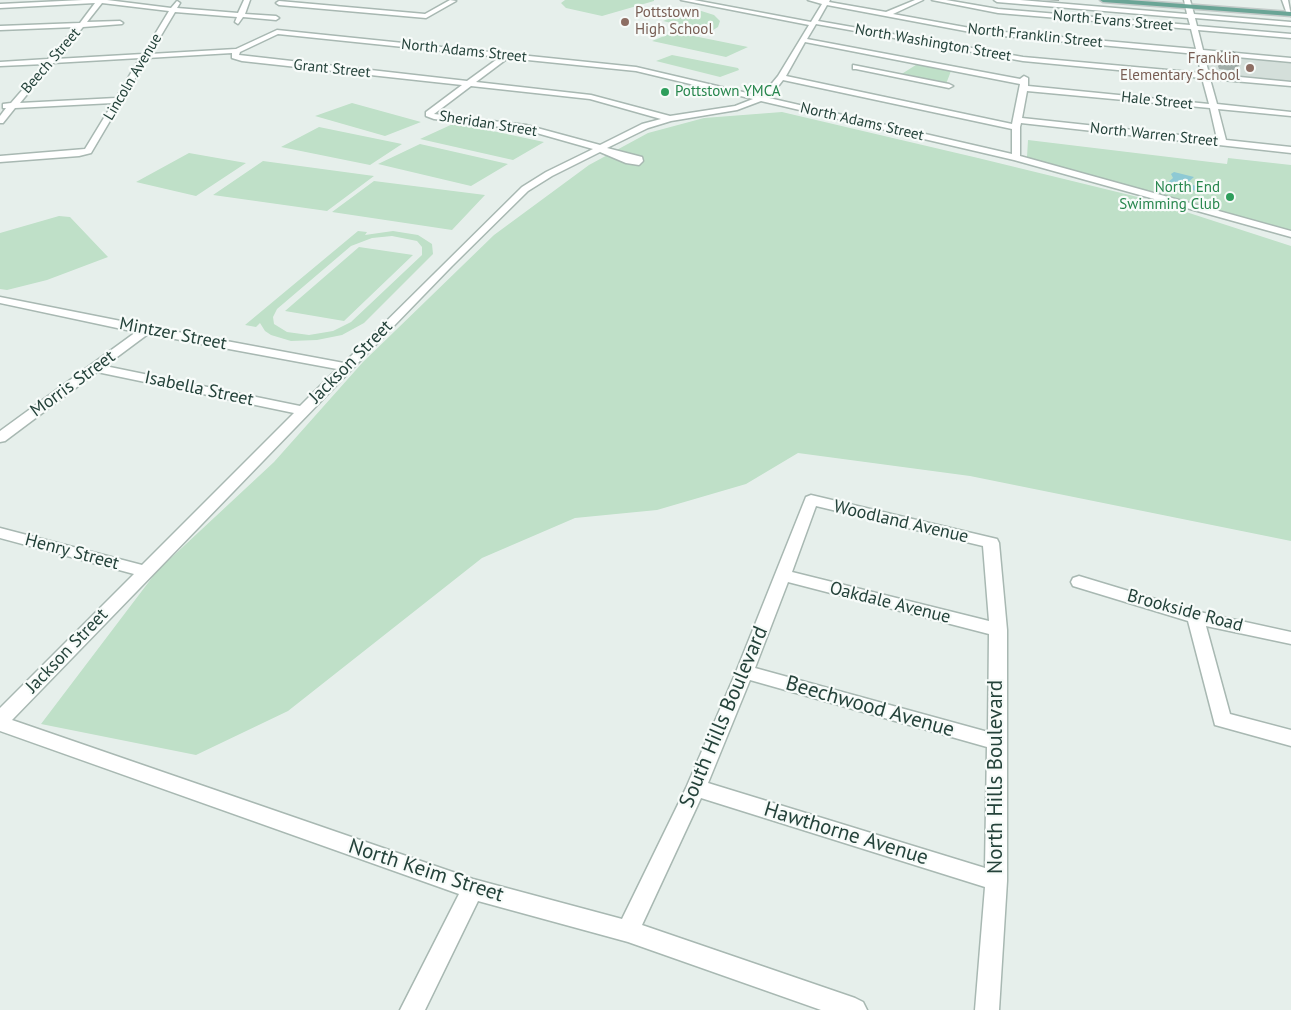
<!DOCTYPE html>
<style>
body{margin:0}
canvas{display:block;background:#e6efeb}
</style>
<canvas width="1291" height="1010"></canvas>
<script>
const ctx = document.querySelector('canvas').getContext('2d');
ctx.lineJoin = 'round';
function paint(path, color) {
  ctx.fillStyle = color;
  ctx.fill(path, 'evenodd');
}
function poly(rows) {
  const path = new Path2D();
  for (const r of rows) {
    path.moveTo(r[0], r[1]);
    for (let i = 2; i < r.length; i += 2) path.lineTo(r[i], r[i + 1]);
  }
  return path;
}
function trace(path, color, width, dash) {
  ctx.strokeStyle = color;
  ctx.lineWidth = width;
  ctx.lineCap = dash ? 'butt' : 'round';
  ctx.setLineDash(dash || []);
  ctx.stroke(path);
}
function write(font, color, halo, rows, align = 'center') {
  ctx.font = font + ' "PT Sans",sans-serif';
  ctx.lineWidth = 4.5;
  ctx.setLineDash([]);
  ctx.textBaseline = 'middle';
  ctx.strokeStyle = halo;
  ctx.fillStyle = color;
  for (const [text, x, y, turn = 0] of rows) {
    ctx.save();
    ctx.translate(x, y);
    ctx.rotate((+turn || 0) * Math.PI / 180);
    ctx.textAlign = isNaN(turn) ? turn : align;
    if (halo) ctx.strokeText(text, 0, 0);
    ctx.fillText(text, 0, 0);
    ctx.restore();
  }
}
paint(poly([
 [1204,53,1291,61,1291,82,1210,75]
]), '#d4dfda');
paint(poly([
 [565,0,654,0,654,1,602,16,566,8,561,3],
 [695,9,714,15,720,21,718,27,710,32,663,21],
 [674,32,748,47,726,57,652,41],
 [672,55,738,68,739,70,720,77,656,61],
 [919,63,951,71,946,84,900,75],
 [352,103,421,122,385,136,315,116],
 [782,112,978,158,1146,199,1291,246,1291,541,970,476,798,453,746,484,657,510,575,518,482,558,288,711,196,755,41,724,157,571,274,462,363,362,494,235,589,165,648,133,704,118],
 [455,123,544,142,513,160,420,139],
 [319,127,402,144,370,165,281,147],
 [1028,140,1227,164,1228,158,1291,165,1291,232,1027,157],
 [420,144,508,164,471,186,378,164],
 [189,153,246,163,196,196,136,182],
 [263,161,374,176,327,211,213,195],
 [374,181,485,195,452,230,332,212],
 [59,216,70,217,108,257,47,280,7,290,0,289,0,233],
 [358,231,367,232,365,235,393,231,418,235,432,244,433,254,364,323,342,335,317,340,291,341,271,335,265,331,260,323,256,327,245,325],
 [392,236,417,241,422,247,422,255,351,322,333,331,309,335,287,332,274,324,273,317,277,309,351,246,372,238],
 [359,247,413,255,344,321,285,311]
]), '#bfe0c8');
paint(poly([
 [1174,172,1194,177,1187,183,1199,187,1196,191,1167,183,1173,178,1171,174]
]), '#8ec9d4');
const minor = poly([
 [83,0,107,0,171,8,177,1,180,3,177,8,238,13,244,0,250,0,245,14,276,16,279,18,276,20,243,17,238,24,235,22,237,17,175,12,150,54,236,49,277,30,636,67,760,96,763,94,778,76,809,25,681,0,694,0,811,22,822,4,808,0,830,0,829,2,886,12,915,0,923,0,893,14,981,30,1196,49,1191,29,998,13,932,0,946,0,998,9,1190,25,1188,18,997,2,994,0,1020,0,1187,14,1184,0,1190,0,1194,14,1291,22,1291,26,1195,18,1197,26,1291,34,1291,38,1198,30,1203,50,1291,58,1291,62,1204,54,1209,74,1291,82,1291,86,1210,79,1217,104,1291,112,1291,116,1218,109,1226,140,1291,147,1291,153,1021,123,1020,127,1020,156,1291,231,1291,237,1014,160,761,101,737,110,671,121,648,128,607,148,642,157,643,161,639,165,626,163,600,152,552,176,528,191,452,266,12,720,473,879,622,919,686,788,736,672,806,497,811,495,997,539,999,543,1007,630,1007,881,999,1010,975,1010,985,887,701,798,642,925,855,998,863,1002,867,1010,821,1010,628,942,478,901,425,1010,400,1010,459,894,0,731,0,708,134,574,0,538,0,528,142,565,294,413,97,372,5,441,0,442,0,431,136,332,0,303,0,297,146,326,344,363,522,187,546,172,593,149,526,130,434,119,426,116,426,112,462,85,242,61,232,58,232,53,147,58,91,153,79,156,0,162,0,156,85,149,113,103,15,108,3,123,0,123,0,116,6,108,3,108,3,104,11,103,45,64,0,66,0,62,48,59,76,27,0,30,0,26,80,23,95,3,0,8,0,4,83,0],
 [102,3,169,11,143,54,56,59,83,27,122,24,123,23,120,21,87,22,102,3],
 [827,5,981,34,1197,54,1201,73,1023,57,818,21,827,5],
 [816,24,1023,61,1202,78,1209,104,1028,86,1028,78,1024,76,1020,79,807,39,816,24],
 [278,34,500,57,467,81,239,55,240,52,278,34],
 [805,42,1020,84,1012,124,786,76,805,42],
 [140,58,116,98,20,103,53,63,140,58],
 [508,58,636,71,753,99,735,106,670,116,591,95,476,82,508,58],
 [783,80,1012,129,1012,154,769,98,783,80],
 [471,86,590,99,661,119,642,124,600,145,526,125,434,114,471,86],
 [1027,91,1210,108,1217,139,1022,118,1027,91],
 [148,334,337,369,300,406,105,366,148,334],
 [816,506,983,546,989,621,792,572,816,506],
 [788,582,989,634,988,732,755,668,788,582],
 [750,680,987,747,985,868,708,783,750,680],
 [450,0,456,1,426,18,279,5,276,3,279,1,425,14,450,0],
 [1282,0,1288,0,1291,16,1287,14,1282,0],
 [853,65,949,84,953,86,949,88,856,69,853,69,853,65],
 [1079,576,1195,611,1291,632,1291,644,1206,626,1230,714,1291,730,1291,746,1215,725,1188,621,1073,586,1071,582,1073,578,1079,576]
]);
const major = poly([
 [1100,0,1128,0,1291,12,1291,16,1103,2,1100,0]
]);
trace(minor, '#a8b8b2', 3);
trace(major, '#c2cac8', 3);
paint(minor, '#fff');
paint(major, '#6aa596');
paint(poly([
 [1042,0,1059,0,1059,1],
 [1217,51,1239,65,1236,71,1219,69,1215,57]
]), '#a1aea9');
const building = poly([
 [1217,51,1234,52,1239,65,1221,63,1217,51]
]);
paint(building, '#bbcac4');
trace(building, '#838d89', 1);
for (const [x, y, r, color] of [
 [625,22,5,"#8d6e63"],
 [1250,68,5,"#8d6e63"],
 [665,92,5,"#2e9e5b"],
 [1230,197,5,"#2e9e5b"]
]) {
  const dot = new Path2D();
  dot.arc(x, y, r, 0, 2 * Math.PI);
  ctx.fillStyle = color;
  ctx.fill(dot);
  trace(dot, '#f7fbf9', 2);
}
write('15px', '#785e54', '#f7fbf9', [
 ["Pottstown",635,13],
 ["High School",635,30],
 ["Franklin",1240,59,"right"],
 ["Elementary School",1240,76,"right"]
], 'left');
write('15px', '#24423a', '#f7fbf9', [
 ["North Evans Street",1113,21,5],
 ["North Franklin Street",1035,36,6],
 ["North Washington Street",933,43,10],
 ["North Adams Street",464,51,6],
 ["Beech Street",51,61,-49],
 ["Grant Street",332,69,6],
 ["Lincoln Avenue",133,77,-59],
 ["Hale Street",1157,101,6],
 ["North Adams Street",862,122,13],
 ["Sheridan Street",488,124,9],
 ["North Warren Street",1154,135,6]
]);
write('15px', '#27864d', '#f7fbf9', [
 ["Pottstown YMCA",675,92],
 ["North End",1220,188,"right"],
 ["Swimming Club",1220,205,"right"]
], 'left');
write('18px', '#24423a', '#f7fbf9', [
 ["Mintzer Street",173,334,11],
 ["Jackson Street",351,362,-45],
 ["Morris Street",73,384,-36],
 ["Isabella Street",199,389,12],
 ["Woodland Avenue",901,522,13],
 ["Henry Street",72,552,15],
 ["Oakdale Avenue",890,603,14],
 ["Brookside Road",1185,611,15],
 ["Jackson Street",67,651,-46]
]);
write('21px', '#24423a', '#f7fbf9', [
 ["Beechwood Avenue",870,707,16],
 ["South Hills Boulevard",724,717,-67],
 ["North Hills Boulevard",996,777,-90],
 ["Hawthorne Avenue",846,834,17],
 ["North Keim Street",426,871,18]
]);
</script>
